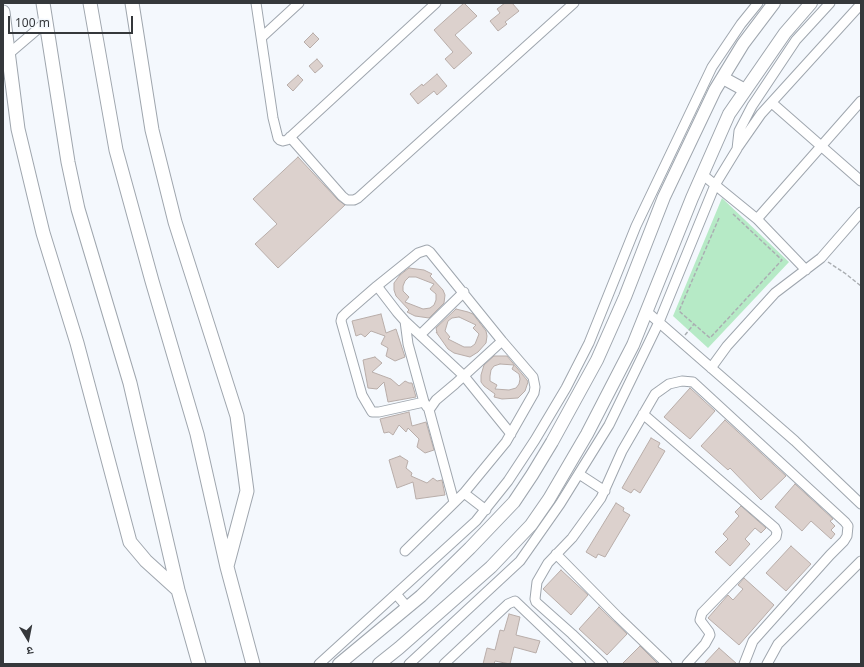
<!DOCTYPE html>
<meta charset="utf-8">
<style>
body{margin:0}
#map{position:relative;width:864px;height:667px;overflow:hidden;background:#f4f8fd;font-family:"Noto Sans","Noto Sans Devanagari",sans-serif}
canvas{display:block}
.frame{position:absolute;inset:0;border:4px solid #35383b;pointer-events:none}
.north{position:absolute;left:8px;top:619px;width:40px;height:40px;-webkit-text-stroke:3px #f4f8fd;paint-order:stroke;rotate:170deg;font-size:11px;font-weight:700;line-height:16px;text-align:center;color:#35383b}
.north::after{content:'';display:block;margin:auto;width:14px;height:18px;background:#35383b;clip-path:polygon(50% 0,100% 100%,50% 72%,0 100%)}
.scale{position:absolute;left:8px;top:16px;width:125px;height:18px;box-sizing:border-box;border:2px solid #35383b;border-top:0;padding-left:5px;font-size:12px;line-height:14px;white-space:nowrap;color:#35383b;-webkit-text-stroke:3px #f4f8fd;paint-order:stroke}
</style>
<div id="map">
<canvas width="864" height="667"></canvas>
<div class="frame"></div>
<div class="north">उ</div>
<div class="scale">100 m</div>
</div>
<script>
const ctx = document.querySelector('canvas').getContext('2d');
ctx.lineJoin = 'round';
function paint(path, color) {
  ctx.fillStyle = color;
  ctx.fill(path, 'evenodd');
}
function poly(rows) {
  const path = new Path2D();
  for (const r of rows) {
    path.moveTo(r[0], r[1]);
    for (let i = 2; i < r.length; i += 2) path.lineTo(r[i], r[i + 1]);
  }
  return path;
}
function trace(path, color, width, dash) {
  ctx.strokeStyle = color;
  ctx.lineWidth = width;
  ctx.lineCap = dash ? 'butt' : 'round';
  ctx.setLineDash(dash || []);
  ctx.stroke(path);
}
paint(poly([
 [722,198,789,262,708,348,673,316]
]), '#b6eac6');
const building = poly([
 [464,3,477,16,455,35,472,53,454,69,445,59,453,52,434,30,464,3],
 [505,3,512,3,519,11,505,22,507,24,498,31,490,21,500,13,497,9,505,3],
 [313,33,319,39,310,48,304,42,313,33],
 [317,59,323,66,315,73,309,66,317,59],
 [437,74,447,86,437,95,434,91,418,104,410,94,422,84,423,86,437,74],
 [298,75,303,80,293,91,287,85,298,75],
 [298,157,338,200,345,205,278,268,255,244,277,224,253,199,298,157],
 [409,268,424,270,432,274,430,276,443,290,445,295,444,303,429,318,415,316,407,312,409,310,396,296,394,290,394,283,400,275,409,268],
 [409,277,416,277,434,284,430,289,436,294,436,300,434,305,430,308,423,309,405,302,409,297,403,291,403,286,405,281,409,277],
 [456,309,468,312,473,314,486,331,487,336,486,343,478,352,470,357,454,353,448,349,436,332,437,333,436,328,456,309],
 [459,317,476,325,473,328,479,334,475,344,471,347,464,347,448,339,450,337,445,331,448,321,452,318,459,317],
 [381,314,386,333,396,329,405,357,395,361,386,356,388,348,381,344,385,336,371,331,365,337,361,334,356,336,352,321,381,314],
 [494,356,507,356,527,380,528,382,525,391,518,398,502,399,494,397,495,394,484,386,481,382,481,375,484,365,494,356],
 [500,364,514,365,512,369,519,374,520,379,519,384,516,388,509,390,495,389,497,385,490,381,490,376,491,370,494,366,500,364],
 [375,357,382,363,372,372,391,379,399,386,405,381,409,383,412,383,416,397,388,402,384,382,377,389,368,388,363,360,375,357],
 [690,388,715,411,690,439,664,417,690,388],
 [409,412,412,426,426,422,434,450,425,453,417,447,419,439,408,428,406,432,399,425,393,435,389,432,384,433,380,419,409,412],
 [725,420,786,476,761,500,730,468,728,470,701,446,725,420],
 [651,438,660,443,658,447,665,451,640,493,634,489,631,493,622,488,651,438],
 [400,456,408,461,406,468,412,473,411,476,427,483,433,478,437,481,442,480,445,495,416,499,413,482,397,488,389,460,400,456],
 [795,484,833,519,830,521,835,526,831,530,835,534,831,539,811,521,802,531,775,507,795,484],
 [616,503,624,508,623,511,630,515,605,557,598,554,596,558,586,552,616,503],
 [741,506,766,528,761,533,755,528,745,539,750,544,730,566,715,552,728,539,723,534,739,516,735,512,741,506],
 [791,546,811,564,786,591,766,573,791,546],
 [561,570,588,595,571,615,543,589,561,570],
 [744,578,774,605,739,645,708,618,728,595,733,600,743,589,738,585,744,578],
 [599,607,627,634,607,655,579,629,599,607],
 [509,614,520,617,516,635,540,641,536,653,514,647,510,664,495,661,494,664,483,664,487,648,495,650,500,630,504,631,509,614],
 [640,646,658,664,622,664,640,646],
 [719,648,737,664,704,664,719,648]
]);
paint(building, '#dcd1cd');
trace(building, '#b8ada9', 1);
const minor = poly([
 [256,3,273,118,278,138,280,140,283,141,287,140,436,3],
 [262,37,299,3],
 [5,57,46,22],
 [772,103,861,181],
 [290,137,342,196,347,200,354,200,358,198,574,3],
 [738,147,761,114,861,4],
 [703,175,757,219,806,270],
 [757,219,861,101],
 [377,286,397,312,405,321,464,376,511,434],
 [646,311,795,441,861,504],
 [405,321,408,344,424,402,427,407],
 [420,335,464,292],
 [711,368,727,346,775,293,821,258,861,212],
 [643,414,775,528,777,532,776,537,702,613,700,620,709,632,710,635,705,644,687,664],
 [579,474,605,491],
 [464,493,486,510],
 [454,502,429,410,436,400,455,384,502,341],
 [405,551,464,493,506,442,534,393,535,387,533,377,502,341,430,252,427,250,418,253,377,286,346,313,342,317,341,321,362,395,372,412,379,412,424,402],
 [556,554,618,617,667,664],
 [396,594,407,607],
 [319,664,476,521,508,481,535,440,566,388,589,343,636,226,712,67,741,24,758,3],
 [409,664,520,561,560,504,609,425,659,322,715,185,737,149,739,131,752,106,796,40,830,3],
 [444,664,508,604,515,601,581,664],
 [603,664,572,634,536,602,535,599,537,582,548,563,572,538,601,498,622,451,655,394,669,384,682,381,693,382,845,522,848,526,847,536,844,541,830,555,753,641,744,664],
 [767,664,778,644,861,561]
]);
const tertiary = poly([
 [723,78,745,90],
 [339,664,421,596,470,548,514,502,532,475,552,442,597,360,625,297,664,197,715,90,743,44,774,3],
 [379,664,399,648,491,567,531,525,549,499,587,434,633,345,692,198,729,114,785,33,811,3]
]);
const secondary = poly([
 [43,3,68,162,78,209,130,383,178,590,199,664],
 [90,3,116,150,152,281,197,434,227,567,253,664],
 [132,3,152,130,175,222,237,416,247,491,227,566],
 [3,12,18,129,43,233,77,343,130,542,146,561,178,590]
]);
trace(minor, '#9fa6ae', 11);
trace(tertiary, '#9fa6ae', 14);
trace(secondary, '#9fa6ae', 15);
trace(poly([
 [719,218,679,311,710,338,782,260,733,214],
 [828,262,846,274,861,286],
 [685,335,694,324]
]), '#aaaeb2', 1.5, [4, 2]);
trace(minor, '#fff', 9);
trace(tertiary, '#fff', 12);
trace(secondary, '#fff', 13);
</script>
